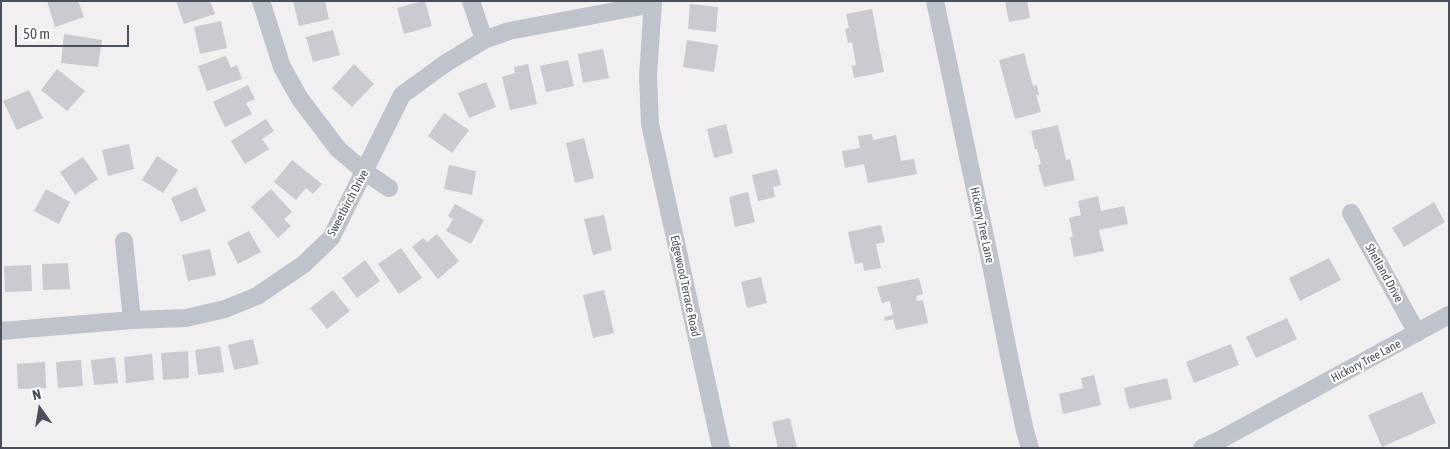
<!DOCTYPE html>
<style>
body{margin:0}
#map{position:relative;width:1450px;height:449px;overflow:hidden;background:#f1efef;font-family:"Asap Condensed",sans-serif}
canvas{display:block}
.frame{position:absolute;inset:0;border:2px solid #49505b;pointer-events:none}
.north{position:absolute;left:15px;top:384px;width:50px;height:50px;-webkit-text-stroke:4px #fff;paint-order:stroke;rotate:347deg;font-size:14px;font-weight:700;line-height:20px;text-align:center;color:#49505b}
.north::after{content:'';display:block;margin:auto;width:18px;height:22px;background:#49505b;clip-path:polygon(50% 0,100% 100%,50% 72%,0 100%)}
.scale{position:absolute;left:15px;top:25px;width:114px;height:22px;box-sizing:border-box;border:2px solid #49505b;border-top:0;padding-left:6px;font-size:15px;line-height:18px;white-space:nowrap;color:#49505b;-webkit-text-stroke:4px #fff;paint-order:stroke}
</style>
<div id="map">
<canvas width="1450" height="449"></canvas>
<div class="frame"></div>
<div class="north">N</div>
<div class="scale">50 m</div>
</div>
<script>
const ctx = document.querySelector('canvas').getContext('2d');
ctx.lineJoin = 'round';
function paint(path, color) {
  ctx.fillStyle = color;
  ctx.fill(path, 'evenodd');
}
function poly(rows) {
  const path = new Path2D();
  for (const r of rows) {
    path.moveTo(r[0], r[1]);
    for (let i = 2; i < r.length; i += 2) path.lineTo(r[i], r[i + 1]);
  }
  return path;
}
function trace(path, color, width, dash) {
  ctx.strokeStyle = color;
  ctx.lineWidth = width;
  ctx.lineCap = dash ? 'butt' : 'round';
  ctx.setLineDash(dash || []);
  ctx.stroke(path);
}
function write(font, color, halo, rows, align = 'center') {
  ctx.font = font + ' "Asap Condensed",sans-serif';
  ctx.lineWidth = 4;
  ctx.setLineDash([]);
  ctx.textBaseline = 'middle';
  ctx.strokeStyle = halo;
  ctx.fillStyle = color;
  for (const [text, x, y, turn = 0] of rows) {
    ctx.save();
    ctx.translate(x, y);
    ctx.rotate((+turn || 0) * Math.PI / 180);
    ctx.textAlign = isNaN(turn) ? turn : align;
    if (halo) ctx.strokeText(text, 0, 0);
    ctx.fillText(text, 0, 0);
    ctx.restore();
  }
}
paint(poly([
 [47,1,78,1,84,17,55,27],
 [176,1,210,1,215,14,184,24],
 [293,1,325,1,329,19,299,26],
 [422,1,425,1,432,26,404,34,397,8],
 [1005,1,1027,1,1030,18,1009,22],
 [690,4,718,7,716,32,688,29],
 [872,9,884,72,854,78,852,66,856,65,852,42,848,43,845,29,849,28,846,14],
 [221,21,227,48,200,54,194,27],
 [333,30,340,55,313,62,306,37],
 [64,34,102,40,98,67,61,63],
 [687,40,718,45,714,72,683,67],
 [603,49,609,78,583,83,578,54],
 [1024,53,1033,86,1037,85,1039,95,1036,95,1041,112,1015,119,999,60],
 [226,56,231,68,237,65,242,79,207,91,198,66],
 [568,60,574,86,546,92,540,66],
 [354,64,374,84,352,107,332,88],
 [528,64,537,104,510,110,502,77,515,73,514,67],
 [57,69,85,91,67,111,41,90],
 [486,82,496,107,469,118,458,93],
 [248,85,255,99,246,103,252,114,225,127,213,102],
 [29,90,43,118,17,130,3,101],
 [444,113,469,130,452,153,428,136],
 [266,119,274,131,262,139,269,149,245,164,231,141],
 [726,124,733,153,714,158,707,129],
 [1058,125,1066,160,1070,159,1075,180,1044,187,1038,165,1041,164,1037,149,1035,149,1031,131],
 [872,134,873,140,896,135,901,161,914,159,917,174,868,183,864,164,845,168,842,151,860,148,858,136],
 [584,138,594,178,575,183,566,143],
 [129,144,134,169,108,176,102,150],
 [157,156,178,170,163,193,142,180],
 [83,157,98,179,75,195,60,172],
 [292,160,322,184,313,194,306,188,296,200,274,182],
 [449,165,476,171,472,195,444,189],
 [777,169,781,185,773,187,775,197,758,201,752,175],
 [196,187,206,211,181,222,171,198],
 [46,189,70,202,59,224,34,211],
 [271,189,292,212,284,219,291,226,278,238,251,207],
 [748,192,755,222,735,227,729,197],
 [1098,196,1101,211,1124,206,1128,224,1099,230,1104,251,1074,257,1070,237,1073,237,1069,218,1081,215,1078,201],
 [1434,202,1445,222,1404,247,1392,228],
 [455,204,484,220,471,244,446,231,453,219,448,216],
 [604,215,612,250,593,255,584,219],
 [881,225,885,242,876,244,881,268,864,271,863,263,855,264,848,232],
 [249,231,261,252,238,264,227,242],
 [437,234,459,261,438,279,412,247,423,238,427,242],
 [401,248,422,278,399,294,378,264],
 [210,249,216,275,188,281,182,255],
 [1329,258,1341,280,1300,301,1289,278],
 [365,260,380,281,357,298,342,278],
 [68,263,70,289,43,290,42,264],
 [31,265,32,291,5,292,4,266],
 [761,277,767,303,747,308,741,282],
 [919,278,923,294,916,296,917,301,923,300,928,323,896,330,893,319,885,321,884,317,893,315,890,301,882,303,877,287],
 [333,290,350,311,327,329,310,308],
 [604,290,614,333,593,338,583,295],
 [1287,318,1297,339,1256,358,1246,337],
 [253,339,259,364,234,370,228,345],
 [1231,344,1239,365,1194,383,1186,362],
 [220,346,224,372,198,375,195,350],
 [188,351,189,378,163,380,161,353],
 [152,354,154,380,126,383,124,357],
 [115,357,118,383,94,385,91,360],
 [81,360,83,386,58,388,56,362],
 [45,362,46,388,18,389,17,364],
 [1094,375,1101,405,1063,414,1059,394,1083,388,1081,378],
 [1167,378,1172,399,1129,409,1124,388],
 [1422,392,1436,423,1382,447,1368,415],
 [790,418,797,448,778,448,772,422]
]), '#c9cbd1');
trace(poly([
 [261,1,282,67,300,99,338,149,365,172,389,188],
 [471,1,484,40],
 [653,1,648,76,650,124,721,448],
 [935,1,990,260,1010,361,1025,431,1030,448],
 [1351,213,1417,333],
 [124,241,132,320],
 [1,331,132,320,186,318,225,309,257,296,304,264,331,238,402,95,446,63,484,40,509,31,653,4],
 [1202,448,1218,441,1449,315]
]), '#bfc4cc', 18);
write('12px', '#49505b', '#fff', [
 ["Sweetbirch Drive",348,203,-62],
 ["Hickory Tree Lane",982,225,78],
 ["Shetland Drive",1384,273,61],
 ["Edgewood Terrace Road",685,286,78],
 ["Hickory Tree Lane",1366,361,-28]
]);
</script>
